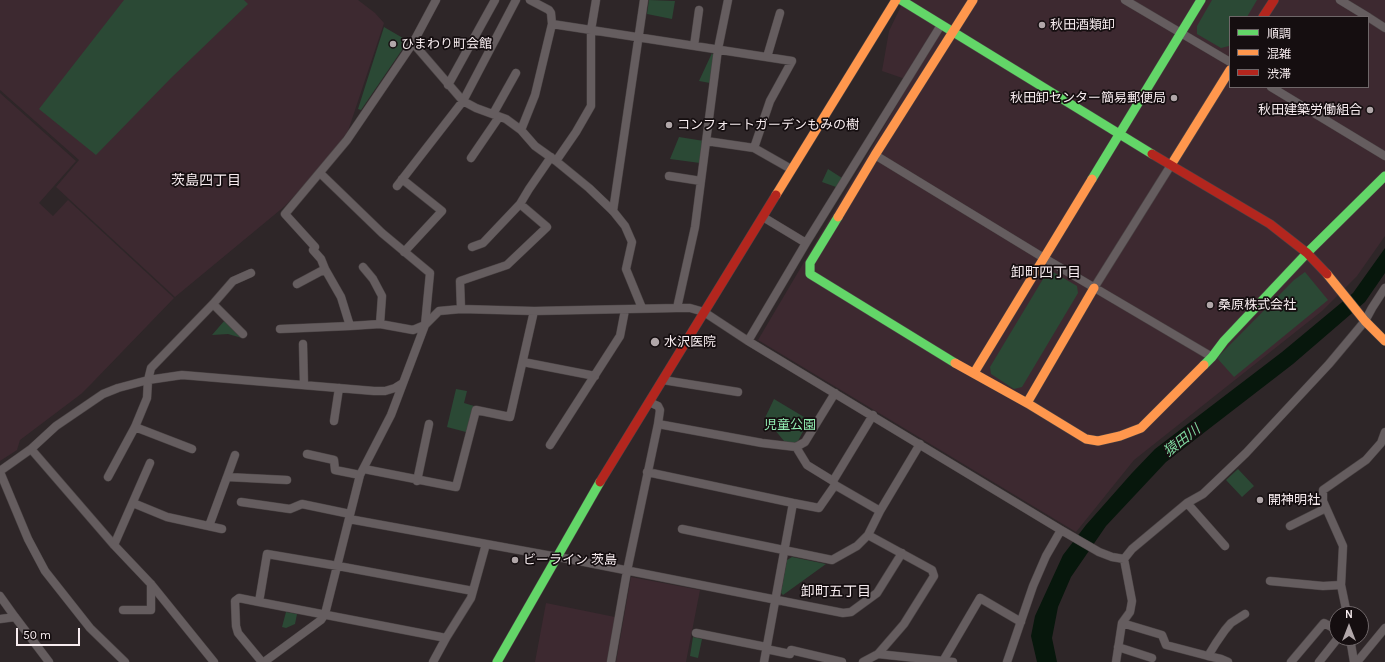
<!DOCTYPE html>
<meta charset="utf-8">
<style>
body{margin:0}
#map{position:relative;width:1385px;height:662px;overflow:hidden;background:#2e2628;font-family:Karla,"Noto Sans JP",sans-serif}
canvas{display:block}
.legend{position:absolute;left:1229px;top:16px;width:140px;height:72px;box-sizing:border-box;background:#150e10;border:1px solid #6f6769;margin:0;padding:5px 7px;list-style:none;font-size:12px;color:#f7ecef}
.legend li{display:flex;align-items:center;gap:8px;height:20px}
.legend b{width:20px;border:1px solid #6f6769}
.north{position:absolute;left:1329px;top:606px;width:40px;height:40px;box-sizing:border-box;background:#150e10;border:1px solid #6f6769;border-radius:50%;rotate:0deg;font-size:11px;font-weight:700;line-height:16px;text-align:center;color:#f7ecef}
.north::after{content:'';display:block;margin:auto;width:14px;height:18px;background:#b1a7a9;clip-path:polygon(50% 0,100% 100%,50% 72%,0 100%)}
.scale{position:absolute;left:16px;top:628px;width:64px;height:18px;box-sizing:border-box;border:2px solid #f7ecef;border-top:0;padding-left:5px;font-size:12px;line-height:14px;white-space:nowrap;color:#f7ecef;-webkit-text-stroke:3px #150e10;paint-order:stroke}
</style>
<div id="map">
<canvas width="1385" height="662"></canvas>
<ul class="legend">
<li><b style="height:5px;background:#63d668"></b>順調</li>
<li><b style="height:5px;background:#ff974d"></b>混雑</li>
<li><b style="height:5px;background:#b3261e"></b>渋滞</li>
</ul>
<div class="north">N</div>
<div class="scale">50 m</div>
</div>
<script>
const ctx = document.querySelector('canvas').getContext('2d');
ctx.lineJoin = 'round';
function paint(path, color) {
  ctx.fillStyle = color;
  ctx.fill(path, 'evenodd');
}
function poly(rows) {
  const path = new Path2D();
  for (const r of rows) {
    path.moveTo(r[0], r[1]);
    for (let i = 2; i < r.length; i += 2) path.lineTo(r[i], r[i + 1]);
  }
  return path;
}
function trace(path, color, width, dash) {
  ctx.strokeStyle = color;
  ctx.lineWidth = width;
  ctx.lineCap = dash ? 'butt' : 'round';
  ctx.setLineDash(dash || []);
  ctx.stroke(path);
}
function write(font, color, halo, rows, align = 'center') {
  ctx.font = font + ' Karla,"Noto Sans JP",sans-serif';
  ctx.lineWidth = 3.5;
  ctx.setLineDash([]);
  ctx.textBaseline = 'middle';
  ctx.strokeStyle = halo;
  ctx.fillStyle = color;
  for (const [text, x, y, turn = 0] of rows) {
    ctx.save();
    ctx.translate(x, y);
    ctx.rotate((+turn || 0) * Math.PI / 180);
    ctx.textAlign = isNaN(turn) ? turn : align;
    if (halo) ctx.strokeText(text, 0, 0);
    ctx.fillText(text, 0, 0);
    ctx.restore();
  }
}
paint(poly([
 [0,0,358,0,375,13,384,23,348,131,332,154,285,206,175,297,56,187,79,160,0,90],
 [904,0,1385,0,1385,236,1357,276,1322,311,1134,460,1076,532,758,340,911,81,882,71,889,31],
 [1230,17,1368,17,1368,87,1230,87],
 [0,93,76,161,39,203,53,216,68,200,174,298,93,382,81,394,20,440,17,450,0,461],
 [631,577,700,590,686,662,616,662],
 [546,603,615,617,607,662,535,662]
]), '#3d2930');
paint(poly([
 [124,0,244,0,248,4,171,78,96,155,39,109],
 [649,0,675,1,672,19,647,14],
 [1212,0,1257,0,1247,17,1230,17,1229,46,1221,48,1197,34,1197,26],
 [384,27,408,41,361,110,358,109],
 [712,53,714,57,710,83,699,81],
 [679,137,704,141,700,163,670,159],
 [828,169,842,178,836,187,822,182],
 [1053,272,1077,286,1078,293,1022,387,1014,389,991,374,990,367,1046,274],
 [1305,272,1328,300,1234,377,1217,358,1294,280],
 [225,320,242,338,228,334,212,335],
 [456,389,467,391,464,403,474,406,466,432,447,427],
 [774,399,809,420,798,441,792,445,784,441,765,418],
 [1238,469,1254,486,1242,497,1226,480],
 [792,557,826,564,783,595,781,593,787,560],
 [286,612,297,614,295,624,286,628,282,627],
 [693,637,702,639,698,658,690,656]
]), '#2b4935');
paint(poly([
 [1385,248,1385,273,1365,302,1293,364,1166,462,1106,526,1071,577,1058,607,1052,638,1057,662,1037,662,1031,636,1035,616,1063,555,1086,525,1132,473,1155,449,1282,352,1353,293]
]), '#07170c');
const street = poly([
 [530,0,549,10,551,13,552,24],
 [1125,0,1230,62],
 [1340,0,1368,17],
 [1368,17,1385,28],
 [413,43,463,101,476,108,506,119,521,130,535,146,556,161,589,188,613,211,625,226,632,242,626,269,642,308],
 [694,46,699,10],
 [767,57,780,13],
 [448,85,495,0],
 [1271,87,1385,156],
 [493,114,516,73],
 [521,130,535,95,552,24,591,30,792,61,770,101,754,148,791,169],
 [706,141,754,148],
 [875,155,1044,258,1212,357],
 [471,158,499,117],
 [556,161,576,132,591,106,591,30,596,0],
 [320,173,382,233,430,273,425,325,413,330,380,324,350,326,341,297,325,269,321,259,313,250,315,247,285,214,347,140,413,43,436,0],
 [669,176,701,181],
 [402,179,442,211,404,252],
 [397,186,463,101,516,0],
 [613,211,644,0],
 [763,217,806,243],
 [472,247,483,243,520,204,529,189,551,157],
 [363,267,373,279,382,296,380,324],
 [297,284,325,269],
 [1094,288,1171,165],
 [213,304,243,334],
 [677,308,695,227,718,49,728,0],
 [461,309,460,281,507,265,547,227,520,204],
 [280,329,350,326],
 [748,341,806,243,941,25],
 [303,344,304,385],
 [523,362,595,376],
 [663,380,738,392],
 [334,421,339,388],
 [658,424,762,443,796,447,805,442,835,393],
 [135,427,192,449],
 [550,445,620,336,625,310],
 [796,447,807,465,833,481,835,485,880,511],
 [31,449,114,545,151,584,214,662],
 [307,454,334,460,335,470,360,475],
 [364,469,456,487,476,410,510,417,534,311],
 [0,471,31,449,56,426,103,394,118,388,148,380,182,375,374,391,385,391,395,388,403,383],
 [0,472,28,539,45,571,90,628,125,662],
 [647,472,793,503,764,662],
 [108,477,135,427,147,398,148,380,151,368,213,304,233,281,251,273],
 [227,477,235,455],
 [417,481,429,424],
 [833,481,873,415],
 [241,502,290,509,302,504,350,514],
 [133,503,167,517,222,529],
 [793,503,819,508,835,485],
 [1187,503,1225,546],
 [349,519,574,560,843,613,851,612,877,593,902,553],
 [209,526,227,477,287,480],
 [1290,526,1326,508],
 [682,529,832,560,857,546,868,535,880,511,920,444],
 [114,545,150,463],
 [1270,581,1323,586,1341,585],
 [0,596,15,617,49,662],
 [259,602,239,598,235,601,236,626,238,633,262,662],
 [123,610,151,610,151,584],
 [1347,614,1341,585,1343,546,1323,501,1323,490,1366,460,1381,443,1385,432],
 [0,619,15,617],
 [1122,623,1162,635,1166,645,1208,656,1216,643,1225,630,1231,623,1245,614],
 [696,633,766,647],
 [446,638,259,602,267,554,338,566,473,591],
 [1350,638,1354,662],
 [1118,647,1152,658],
 [766,649,790,654,791,650,842,662],
 [878,654,953,662],
 [1208,656,1221,659,1228,662],
 [943,661,980,598,1021,622],
 [264,662,321,620,325,614,360,475,391,415,425,325,439,311,461,309,534,311,677,308,690,308,704,312,748,341,1061,530,1099,552,1112,557,1124,559],
 [433,662,446,638,471,598,486,544],
 [611,662,627,571,658,424,660,410,658,406,649,402],
 [863,662,878,654,904,624,934,576,932,570,868,535],
 [1007,662,1033,586,1046,556,1061,530],
 [1116,662,1122,623,1130,612,1132,601,1124,559,1132,549,1187,503,1203,494,1246,453,1329,364,1365,321,1372,308,1385,288],
 [1291,662,1324,623,1337,630],
 [1319,662,1338,638],
 [1357,662,1385,628]
]);
const fast = poly([
 [901,0,1152,154],
 [1092,179,1201,0],
 [838,217,810,263,810,274,955,363],
 [1204,365,1212,357,1224,341,1307,253,1385,176],
 [497,662,600,482]
]);
const slow = poly([
 [1171,165,1230,70],
 [776,195,896,0],
 [838,217,875,155,973,0],
 [1327,274,1365,321,1385,341],
 [955,363,1027,403,1086,439,1098,441,1120,436,1141,428,1204,365],
 [974,373,1092,179],
 [1027,403,1094,288]
]);
const jam = poly([
 [1263,17,1274,0],
 [1152,154,1270,224,1307,253,1327,274],
 [600,482,776,195]
]);
trace(street, '#4b4445', 9);
trace(fast, '#4b4445', 10);
trace(slow, '#4b4445', 10);
trace(jam, '#4b4445', 10);
trace(street, '#655d5f', 8);
trace(fast, '#63d668', 9);
trace(slow, '#ff974d', 9);
trace(jam, '#b3261e', 9);
for (const [x, y, r, color] of [
 [1042,25,4,"#b1a7a9"],
 [393,44,4,"#b1a7a9"],
 [1174,98,4,"#b1a7a9"],
 [1370,110,4,"#b1a7a9"],
 [669,125,4,"#b1a7a9"],
 [1210,305,4,"#b1a7a9"],
 [655,342,5,"#b1a7a9"],
 [1260,500,4,"#b1a7a9"],
 [515,560,4,"#b1a7a9"]
]) {
  const dot = new Path2D();
  dot.arc(x, y, r, 0, 2 * Math.PI);
  ctx.fillStyle = color;
  ctx.fill(dot);
  trace(dot, '#150e10', 1.5);
}
write('13px', '#f7ecef', '#150e10', [
 ["秋田酒類卸",1050,25],
 ["ひまわり町会館",401,44],
 ["秋田卸センター簡易郵便局",1166,98,"right"],
 ["秋田建築労働組合",1362,110,"right"],
 ["コンフォートガーデンもみの樹",677,125],
 ["桑原株式会社",1218,305],
 ["水沢医院",664,342],
 ["開神明社",1268,500],
 ["ビーライン 茨島",523,560]
], 'left');
write('13px', '#92edb2', '#150e10', [
 ["児童公園",790,425]
]);
write('14px', '#f7ecef', '#150e10', [
 ["茨島四丁目",206,181],
 ["卸町四丁目",1046,273],
 ["卸町五丁目",836,592]
]);
write('italic 14px', '#7fd99f', '#150e10', [
 ["猿田川",1182,441,-38]
]);
</script>
